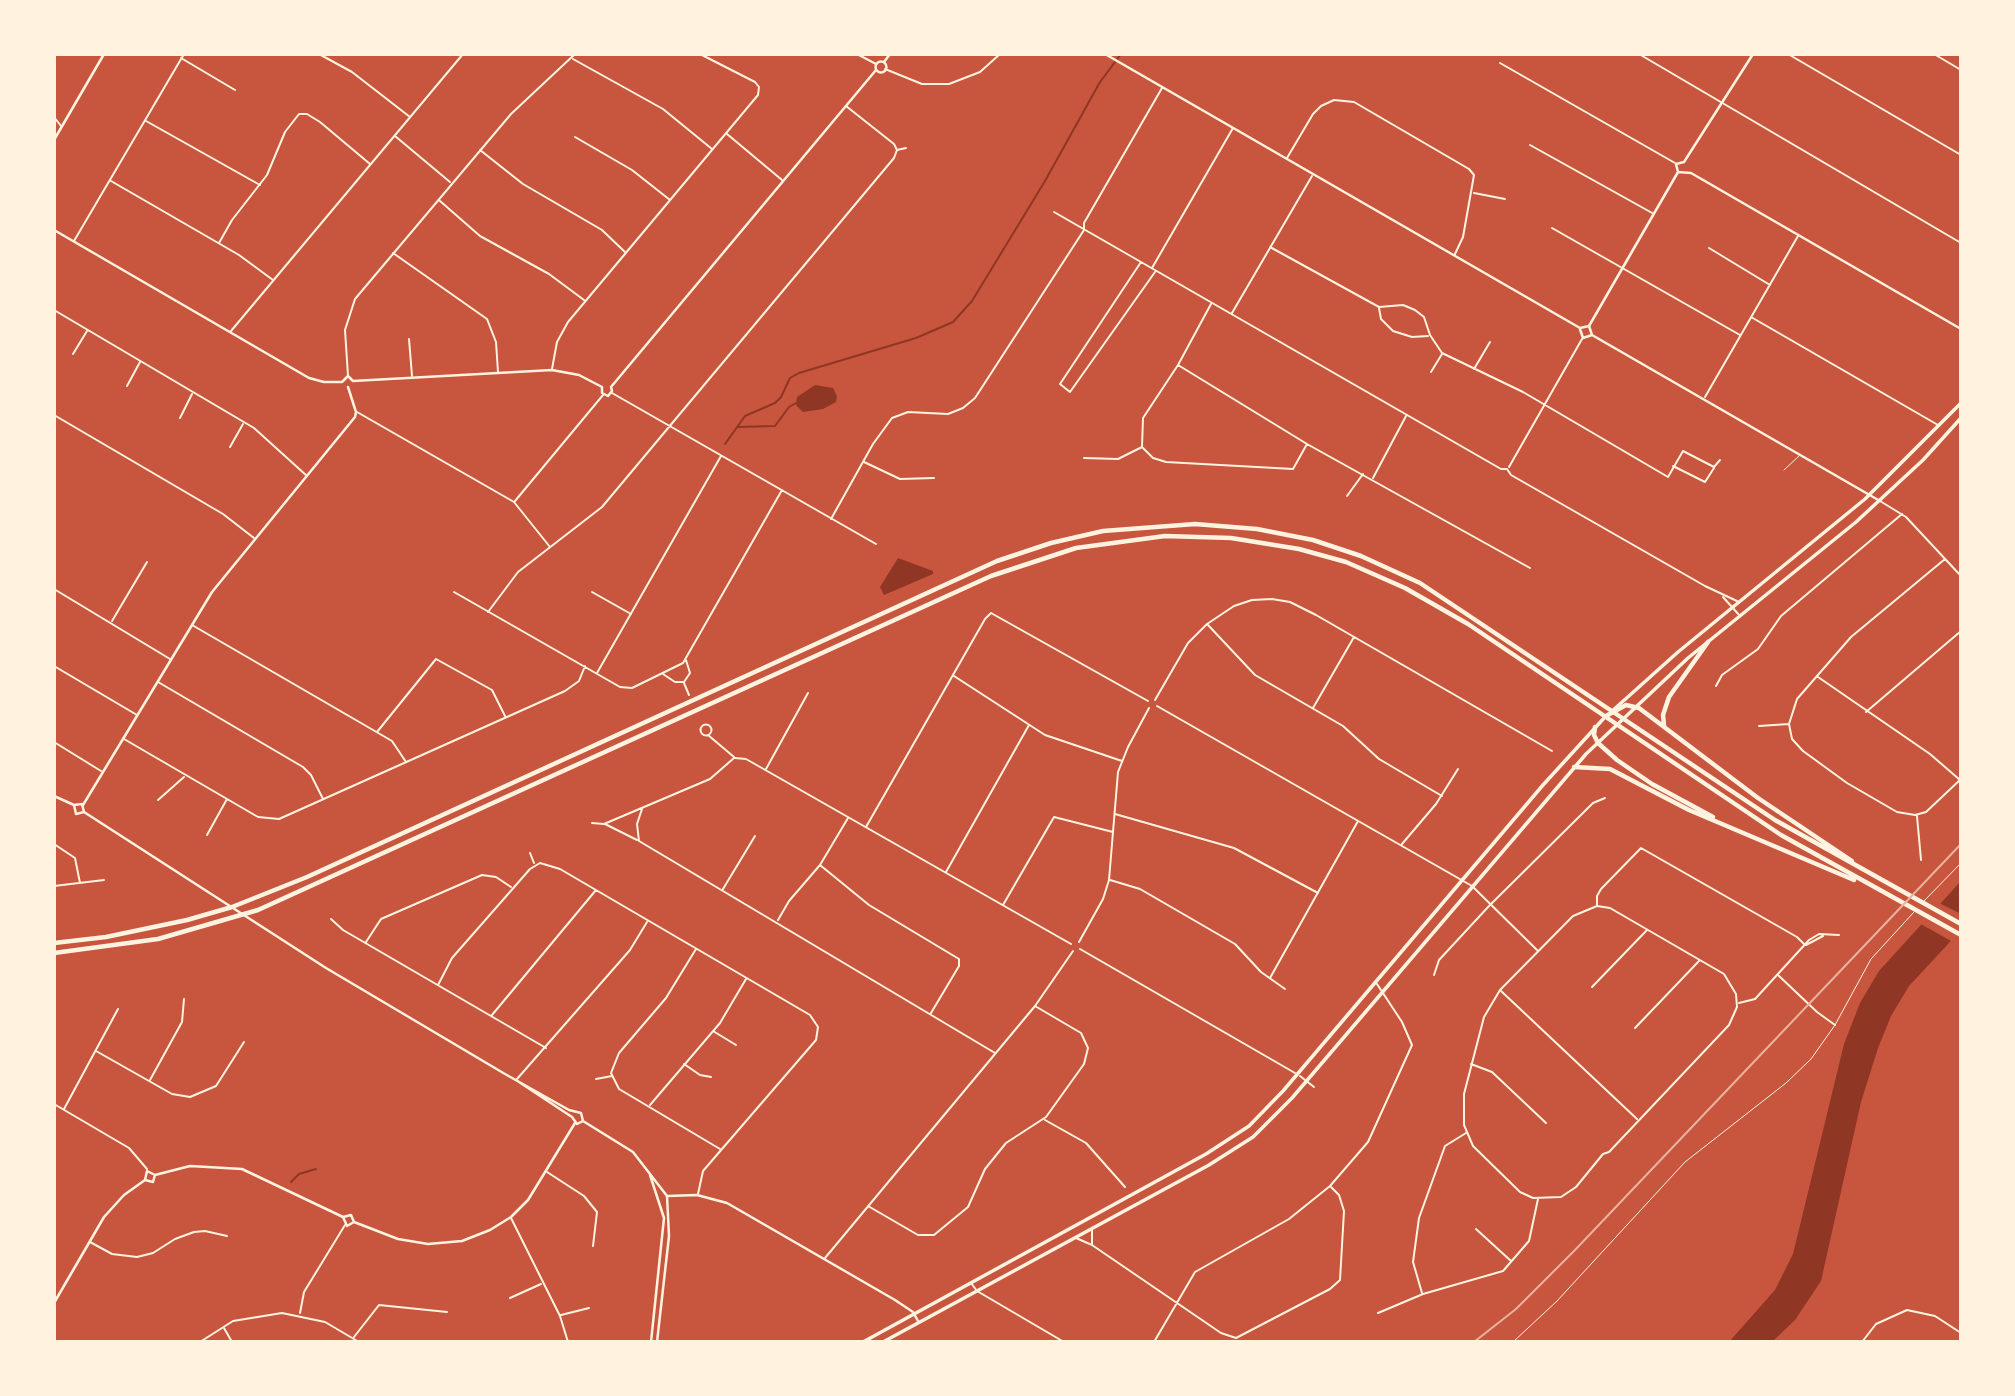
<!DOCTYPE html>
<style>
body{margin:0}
#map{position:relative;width:2015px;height:1396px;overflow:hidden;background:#c8553d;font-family:"IBM Plex Sans",sans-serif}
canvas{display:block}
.frame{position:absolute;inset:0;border:56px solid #fff3e0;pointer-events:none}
</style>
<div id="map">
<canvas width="2015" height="1396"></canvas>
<div class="frame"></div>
</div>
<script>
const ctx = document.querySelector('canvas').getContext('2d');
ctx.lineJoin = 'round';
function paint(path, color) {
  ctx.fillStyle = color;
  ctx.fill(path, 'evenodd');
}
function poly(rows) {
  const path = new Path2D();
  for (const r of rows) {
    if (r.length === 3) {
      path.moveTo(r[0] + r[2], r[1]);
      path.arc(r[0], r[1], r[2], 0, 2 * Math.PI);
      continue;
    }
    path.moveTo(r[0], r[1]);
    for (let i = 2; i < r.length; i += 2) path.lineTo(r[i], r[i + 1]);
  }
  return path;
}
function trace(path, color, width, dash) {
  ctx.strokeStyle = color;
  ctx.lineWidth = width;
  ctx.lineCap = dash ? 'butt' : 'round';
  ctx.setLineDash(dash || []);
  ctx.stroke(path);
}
paint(poly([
 [815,385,833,388,837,396,836,402,823,409,803,412,796,405,797,397],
 [898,558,933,571,933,574,884,595,880,587],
 [1961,881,1961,930,1909,986,1891,1016,1878,1048,1861,1102,1821,1281,1795,1320,1772,1342,1729,1342,1775,1290,1793,1254,1844,1044,1860,1003,1879,971]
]), '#8f3625');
paint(poly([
 [1935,901,1961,914,1961,934,1953,942,1917,922]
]), '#c8553d');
trace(poly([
 [737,427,775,426,789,407,796,403],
 [725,444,745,416,775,403,781,397,790,378,799,373,916,338,953,322,972,301,1045,181,1100,82,1121,54],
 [291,1182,299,1174,316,1169]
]), '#8f3625', 2);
trace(poly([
 [1784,470,1800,455],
 [1924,901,1961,863],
 [1513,1342,1557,1301,1685,1162,1786,1083,1811,1059,1835,1025,1871,959,1914,912]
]), '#fff3e0', 1);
trace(poly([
 [319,54,352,72,410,117],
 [857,54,876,64],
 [1639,54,1961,243],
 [1788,54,1961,155],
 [1934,54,1961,70],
 [181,58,235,90],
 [573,59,663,109,712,149],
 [1500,63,1675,163],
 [885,69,922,84,949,84,980,72,1000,54],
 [54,117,61,126],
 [146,121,260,185],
 [727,134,782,180],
 [395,136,450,182],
 [575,137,632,170,670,200],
 [1530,145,1654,214],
 [480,150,523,184,602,230,626,253],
 [897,150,906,148],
 [1287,158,1313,114,1321,106,1334,100,1354,102,1469,169,1474,175,1463,237,1455,254],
 [111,181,239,255,273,280],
 [1474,193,1505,199],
 [440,201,480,236,549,274,584,300],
 [1054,212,1501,469,1507,469,1511,475,1705,586,1739,602],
 [1552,228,1740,335],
 [74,241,184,54],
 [219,243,232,220,267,175,285,132,299,114,307,114,320,122,370,164],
 [1270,247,1379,307,1403,305,1415,310,1424,317,1430,335,1442,353,1523,392,1668,477,1683,451,1714,467,1720,460],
 [1709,248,1770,285],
 [393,253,487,319,496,342,498,372],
 [1141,262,1060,384,1070,392,1155,272],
 [1152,268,1233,128],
 [1211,304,1178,365,1143,418,1142,447,1153,458,1166,462,1293,469,1307,444],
 [1379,308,1381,319,1393,331,1412,337,1428,336],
 [54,310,254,428,307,476],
 [1232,313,1312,176],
 [1751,317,1938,425],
 [231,331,463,54],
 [409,339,412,376],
 [73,354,87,331],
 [1178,365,1307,444,1530,568],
 [552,369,557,342,568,322,758,95,759,87,755,82,700,54],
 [1474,369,1490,342],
 [1431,372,1442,354],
 [348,376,345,330,355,299,511,114,575,54],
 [127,386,140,362],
 [612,393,876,544],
 [1705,397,1798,236],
 [357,412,514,502,550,547],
 [54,415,223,514,254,538],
 [180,418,192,394],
 [230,447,243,424],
 [1084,458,1118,459,1142,447],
 [864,462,900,479,934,478],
 [1673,466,1705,482,1714,468],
 [1509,467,1582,339],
 [1373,478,1406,416],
 [1347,496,1363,474],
 [515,501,603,395],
 [1880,501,1906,517,1961,576],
 [831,519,873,444,892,418,908,412,948,414,963,408,975,398,1084,230,1084,223,1162,88],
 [1945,559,1851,637,1797,699,1789,724,1792,739,1803,751,1847,783,1897,812,1915,815,1926,812,1961,779],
 [54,589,170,659],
 [454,592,620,687,632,688,683,663,782,490],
 [592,592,631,614],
 [1723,597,1740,616],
 [488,612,518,572,602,507,894,158,897,150,894,144,846,106],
 [112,621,147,562],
 [192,625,392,741,406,762],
 [1208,625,1255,675,1343,726,1379,759,1442,796],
 [54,666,137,715],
 [597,673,721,456],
 [663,674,675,682,683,682],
 [954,676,1045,735,1122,761],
 [1818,677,1930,754,1960,780],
 [158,682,303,767,311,775,323,799],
 [684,682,690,673,686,660],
 [684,683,689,695],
 [1716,686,1722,675,1758,649,1781,616,1902,514],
 [1155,700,1188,643,1207,624,1234,606,1252,600,1272,599,1290,602,1316,615,1552,751],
 [1157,706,1472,886,1537,950],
 [1313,708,1354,637],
 [1866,712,1961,631],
 [706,730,5.5],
 [1759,726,1789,724],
 [377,732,436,659,492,690,505,716],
 [708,735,734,757],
 [124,739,258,817,279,819,565,691,579,681,585,666],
 [54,742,101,771],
 [735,758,746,759,1071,944],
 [766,769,808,693],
 [158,800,184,777],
 [642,809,637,824,639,841,995,1053],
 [1115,814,1234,848,1318,893],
 [1917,816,1921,860],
 [592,823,604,824,710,779,734,758],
 [605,824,637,840],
 [866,827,985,619,991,613,1148,701],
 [207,835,227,799],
 [54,844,75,858,80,883],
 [1402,844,1436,804,1458,769],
 [530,853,534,863],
 [820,865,869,905,959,959,959,966,931,1013],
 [946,872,1029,725],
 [1110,880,1140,889,1235,944,1261,972,1285,989],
 [54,886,104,880],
 [723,889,755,836],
 [1003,905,1054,817,1113,832],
 [1597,906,1610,908,1724,974,1736,994,1737,1007,1729,1025,1609,1152,1603,1154,1576,1187,1561,1197,1533,1198,1520,1192,1473,1146,1464,1125,1464,1094,1484,1017,1500,990,1573,916,1597,906],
 [1597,906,1597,896,1601,889,1641,848,1797,937,1805,945],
 [331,919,343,930,546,1048],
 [778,920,789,901,820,865,848,818],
 [366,942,381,919,482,875,496,877,511,887],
 [1079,942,1103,899,1109,880,1118,772,1128,747,1149,708],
 [1806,945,1823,936],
 [696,949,666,998,619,1053,611,1073,619,1089,720,1149],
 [1080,949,1295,1073],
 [1434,975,1439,960,1489,906,1593,803,1605,798],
 [1778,975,1817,1012,1835,1025],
 [1270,978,1358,821],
 [438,985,452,958,530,869,540,863,560,869,810,1015,818,1027,816,1040,703,1171,698,1194],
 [1592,987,1647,930],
 [1501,991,1637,1119],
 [1739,1003,1755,999,1809,940,1819,934,1839,935],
 [492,1015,596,890],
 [1635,1028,1699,961],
 [713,1031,736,1045],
 [96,1051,172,1094,190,1097,216,1086,244,1042],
 [684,1064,700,1075,711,1077],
 [1471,1064,1492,1072,1546,1123],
 [1300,1076,1314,1087],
 [517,1079,630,950,647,922],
 [596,1079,612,1076],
 [150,1080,182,1022,184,999],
 [54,1104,129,1148,147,1169],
 [650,1105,720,1023,746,979],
 [64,1109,118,1009],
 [1045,1120,1086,1143,1125,1187],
 [547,1172,584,1196,597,1212,593,1246],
 [868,1206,918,1235,934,1235,968,1207,985,1169,1006,1143,1046,1117,1084,1064,1088,1048,1081,1033,1035,1006],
 [511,1218,560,1316,568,1342],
 [1092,1229,1092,1244],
 [1476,1229,1511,1261],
 [1076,1238,1092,1245,1221,1333,1236,1338,1330,1289,1340,1280,1344,1211,1339,1195,1331,1187],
 [90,1242,112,1254,137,1257,153,1253,175,1239,194,1232,205,1231,227,1236],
 [825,1258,1035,1006,1073,951],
 [971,1283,977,1291,1064,1342],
 [1422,1293,1413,1262,1419,1218,1445,1146,1466,1133],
 [510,1298,541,1284],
 [300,1313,304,1292,345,1225],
 [1378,1313,1423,1294,1503,1271,1529,1241,1538,1199],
 [561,1315,589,1308],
 [224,1328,232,1342],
 [354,1337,379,1305,447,1312],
 [103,1342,121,1341],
 [200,1342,233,1321,282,1313,325,1322,359,1342],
 [1154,1342,1195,1272,1289,1219,1330,1186,1368,1142,1412,1045,1402,1022,1377,984],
 [1862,1342,1876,1324,1907,1310,1935,1316,1961,1333]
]), '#fff3e0', 2);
trace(poly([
 [881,67,5.5],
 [884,62,890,54],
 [54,140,104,54],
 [1684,162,1753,54],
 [1678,172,1691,173,1961,329],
 [1678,172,1676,164,1684,162],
 [54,230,309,378,324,382,342,382],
 [1589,326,1678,172],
 [353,381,552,370,579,375,602,387],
 [342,382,348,376,353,381],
 [602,387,602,393,608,396,612,391,611,387],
 [611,387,876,70],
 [83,805,212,592,355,417,356,412,348,387],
 [155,1175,190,1166,242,1169,343,1217],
 [145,1180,147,1171,155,1175],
 [145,1180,153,1182,155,1175],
 [667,1196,697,1195,727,1203,895,1300,913,1312,918,1321],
 [343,1217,347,1226,354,1222],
 [343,1217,351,1215,354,1222],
 [354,1222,398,1239,428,1244,462,1241,490,1230,511,1217,528,1200,575,1123],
 [54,1303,104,1217,124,1195,145,1180]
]), '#fff3e0', 2.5);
trace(poly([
 [1105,54,1580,328],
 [1580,328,1589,326,1592,335],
 [1580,329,1583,338,1592,335],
 [1592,335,1880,501],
 [54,796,74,805,82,804,84,812],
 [74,805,76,814,84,812],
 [84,812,326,968,505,1074,569,1110,581,1113,583,1121],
 [519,1082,572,1117],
 [572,1117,577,1124,583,1121],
 [583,1121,633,1152,667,1196,669,1236,657,1342],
 [650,1175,664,1218,651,1342]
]), '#fff3e0', 2.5);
trace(poly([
 [1611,712,1678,652,1865,499,1961,403],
 [863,1342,1206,1154,1249,1126,1283,1091,1543,785,1605,717],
 [883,1342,1209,1165,1253,1137,1292,1098,1586,754,1688,658,1856,522,1923,460,1961,418]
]), '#fff3e0', 3.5);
trace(poly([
 [1606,716,1626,705,1639,708,1758,798,1852,861],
 [1664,725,1663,715,1669,697,1708,642],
 [1595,727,1594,735,1598,743,1617,760,1652,784,1713,817],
 [1574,767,1610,769,1689,810,1854,880],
 [54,943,106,937,187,920,232,907,307,877,997,561,1051,543,1103,531,1195,524,1257,529,1313,540,1361,556,1420,583,1775,820,1961,924],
 [54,953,158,939,258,910,991,576,1076,548,1165,536,1231,538,1299,549,1346,562,1405,588,1468,624,1781,835,1961,935]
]), '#fff3e0', 4.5);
trace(poly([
 [1474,1342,1516,1309,1575,1250,1961,844]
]), '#e9b49f', 2);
</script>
